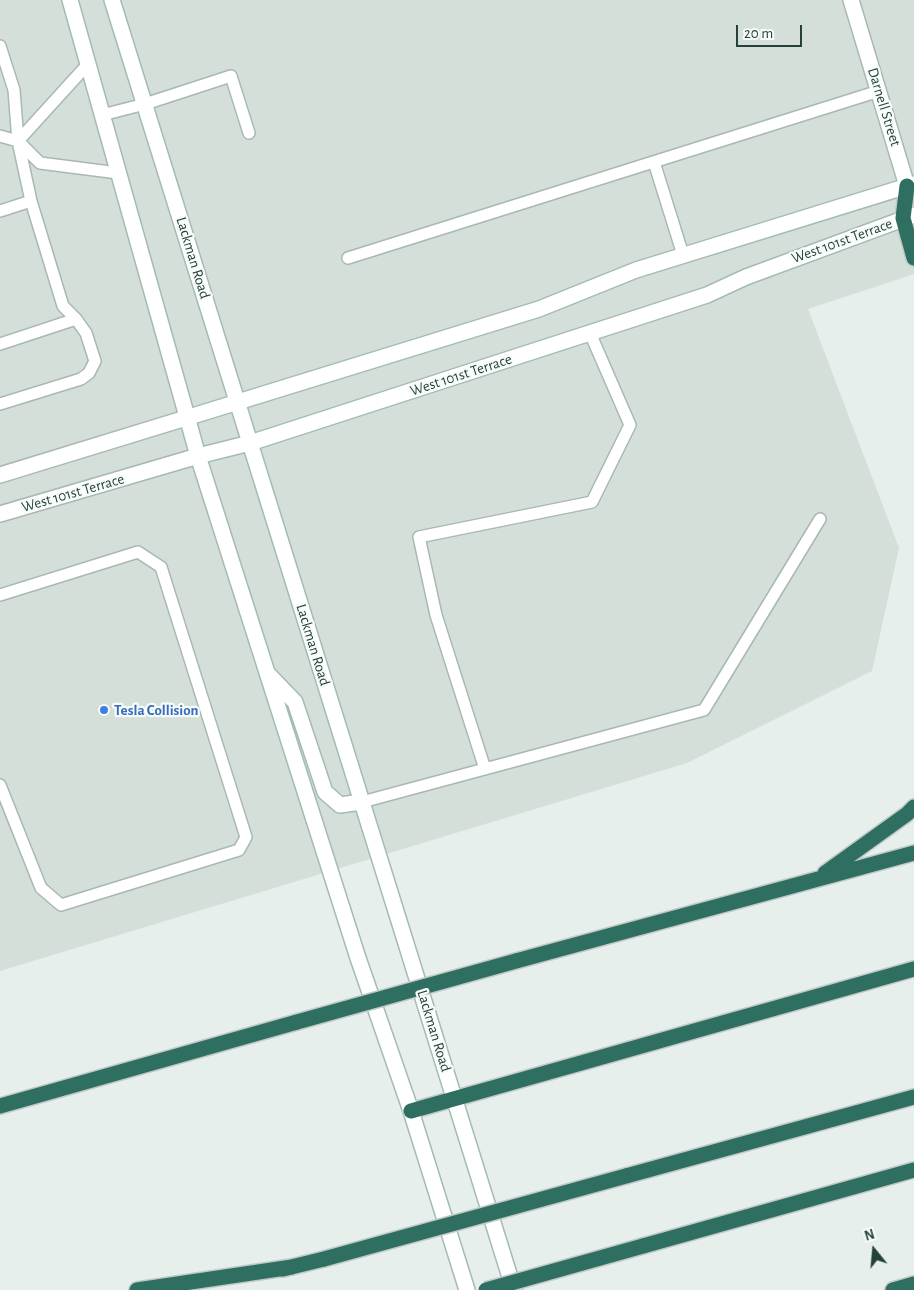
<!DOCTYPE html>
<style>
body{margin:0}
#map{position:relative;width:914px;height:1290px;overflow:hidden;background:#e6efeb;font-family:"Alegreya Sans",sans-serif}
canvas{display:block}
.north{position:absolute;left:849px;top:1225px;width:50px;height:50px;-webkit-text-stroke:4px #f7fbf9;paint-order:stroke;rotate:343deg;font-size:14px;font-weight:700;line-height:20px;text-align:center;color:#24423a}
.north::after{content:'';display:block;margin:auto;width:18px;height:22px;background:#24423a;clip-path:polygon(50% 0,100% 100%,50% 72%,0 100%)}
.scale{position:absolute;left:736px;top:25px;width:66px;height:22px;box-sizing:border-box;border:2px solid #24423a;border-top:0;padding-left:6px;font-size:15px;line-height:18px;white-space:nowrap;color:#24423a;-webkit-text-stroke:4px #f7fbf9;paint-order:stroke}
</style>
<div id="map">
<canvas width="914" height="1290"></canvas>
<div class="north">N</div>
<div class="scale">20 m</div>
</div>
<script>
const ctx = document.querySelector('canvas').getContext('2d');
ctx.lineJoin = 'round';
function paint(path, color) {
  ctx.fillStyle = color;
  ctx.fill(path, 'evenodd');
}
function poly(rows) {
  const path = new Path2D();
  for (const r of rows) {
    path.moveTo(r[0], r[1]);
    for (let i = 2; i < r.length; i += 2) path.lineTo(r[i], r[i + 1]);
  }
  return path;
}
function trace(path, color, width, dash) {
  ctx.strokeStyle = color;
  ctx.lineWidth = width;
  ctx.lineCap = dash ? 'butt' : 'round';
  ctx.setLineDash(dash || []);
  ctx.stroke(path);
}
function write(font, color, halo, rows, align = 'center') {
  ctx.font = font + ' "Alegreya Sans",sans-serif';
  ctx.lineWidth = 4.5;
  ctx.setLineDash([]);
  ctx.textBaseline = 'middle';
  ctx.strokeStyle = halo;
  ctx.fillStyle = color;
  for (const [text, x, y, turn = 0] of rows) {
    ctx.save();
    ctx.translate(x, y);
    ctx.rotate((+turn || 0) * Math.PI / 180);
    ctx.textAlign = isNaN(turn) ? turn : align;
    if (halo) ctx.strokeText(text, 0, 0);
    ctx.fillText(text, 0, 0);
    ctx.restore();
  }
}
paint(poly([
 [0,0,914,0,914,274,808,309,899,548,872,671,687,763,0,971]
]), '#d4dfda');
const service = poly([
 [0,46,14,90,18,141,31,201,63,306,76,319,86,333,95,361,89,373,81,379,0,404],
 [102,115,145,104,231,76,249,133],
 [0,136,18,141,40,163,118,173],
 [18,141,88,64],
 [654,162,683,255],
 [0,211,31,201],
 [348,258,879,91],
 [0,344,76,319],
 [0,595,138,552,161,567,246,837,239,850,61,905,41,888,0,785],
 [485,769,436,615,419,537,592,502,630,425,590,333],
 [362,802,704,710,820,519]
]);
const minor = poly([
 [851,0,907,186],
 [0,475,186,418],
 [0,514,198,456]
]);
const secondary = poly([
 [70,0,198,456,358,958,411,1111,467,1290],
 [112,0,514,1290],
 [186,418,539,309,636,270,914,184],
 [198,456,250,443,707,295,746,277,914,215],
 [269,675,295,702,325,792,340,805,362,802]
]);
const motorway = poly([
 [907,186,903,218,914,258],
 [825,873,907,814,914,807],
 [516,961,914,853],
 [0,1106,297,1022],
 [411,1111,914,969],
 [626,1176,914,1097],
 [643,1246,914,1170],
 [283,1269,324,1259],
 [137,1290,292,1267],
 [893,1290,914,1284]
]);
trace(service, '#a8b8b2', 14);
trace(minor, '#a8b8b2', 18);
trace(secondary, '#a4bbb3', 18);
trace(motorway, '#c2cac8', 18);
trace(service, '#fff', 11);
trace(minor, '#fff', 15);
trace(secondary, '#fff', 15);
trace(motorway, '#2f6f62', 15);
const motorwayBridge = poly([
 [297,1022,516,961],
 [324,1259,626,1176],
 [486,1290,643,1246]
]);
trace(motorwayBridge, '#c2cac8', 18, []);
trace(motorwayBridge, '#2f6f62', 15);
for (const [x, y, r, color] of [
 [104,710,5,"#3f7fe0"]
]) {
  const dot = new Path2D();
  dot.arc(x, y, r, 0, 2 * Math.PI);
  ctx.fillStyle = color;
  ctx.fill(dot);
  trace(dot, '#f7fbf9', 2);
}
write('15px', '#24423a', '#f7fbf9', [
 ["Darnell Street",884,107,73],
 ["West 101st Terrace",842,241,-20],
 ["Lackman Road",193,258,73],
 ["West 101st Terrace",461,375,-18],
 ["West 101st Terrace",73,493,-16],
 ["Lackman Road",313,645,73],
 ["Lackman Road",434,1031,73]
]);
write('bold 15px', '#366cbe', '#f7fbf9', [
 ["Tesla Collision",114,710]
], 'left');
</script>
